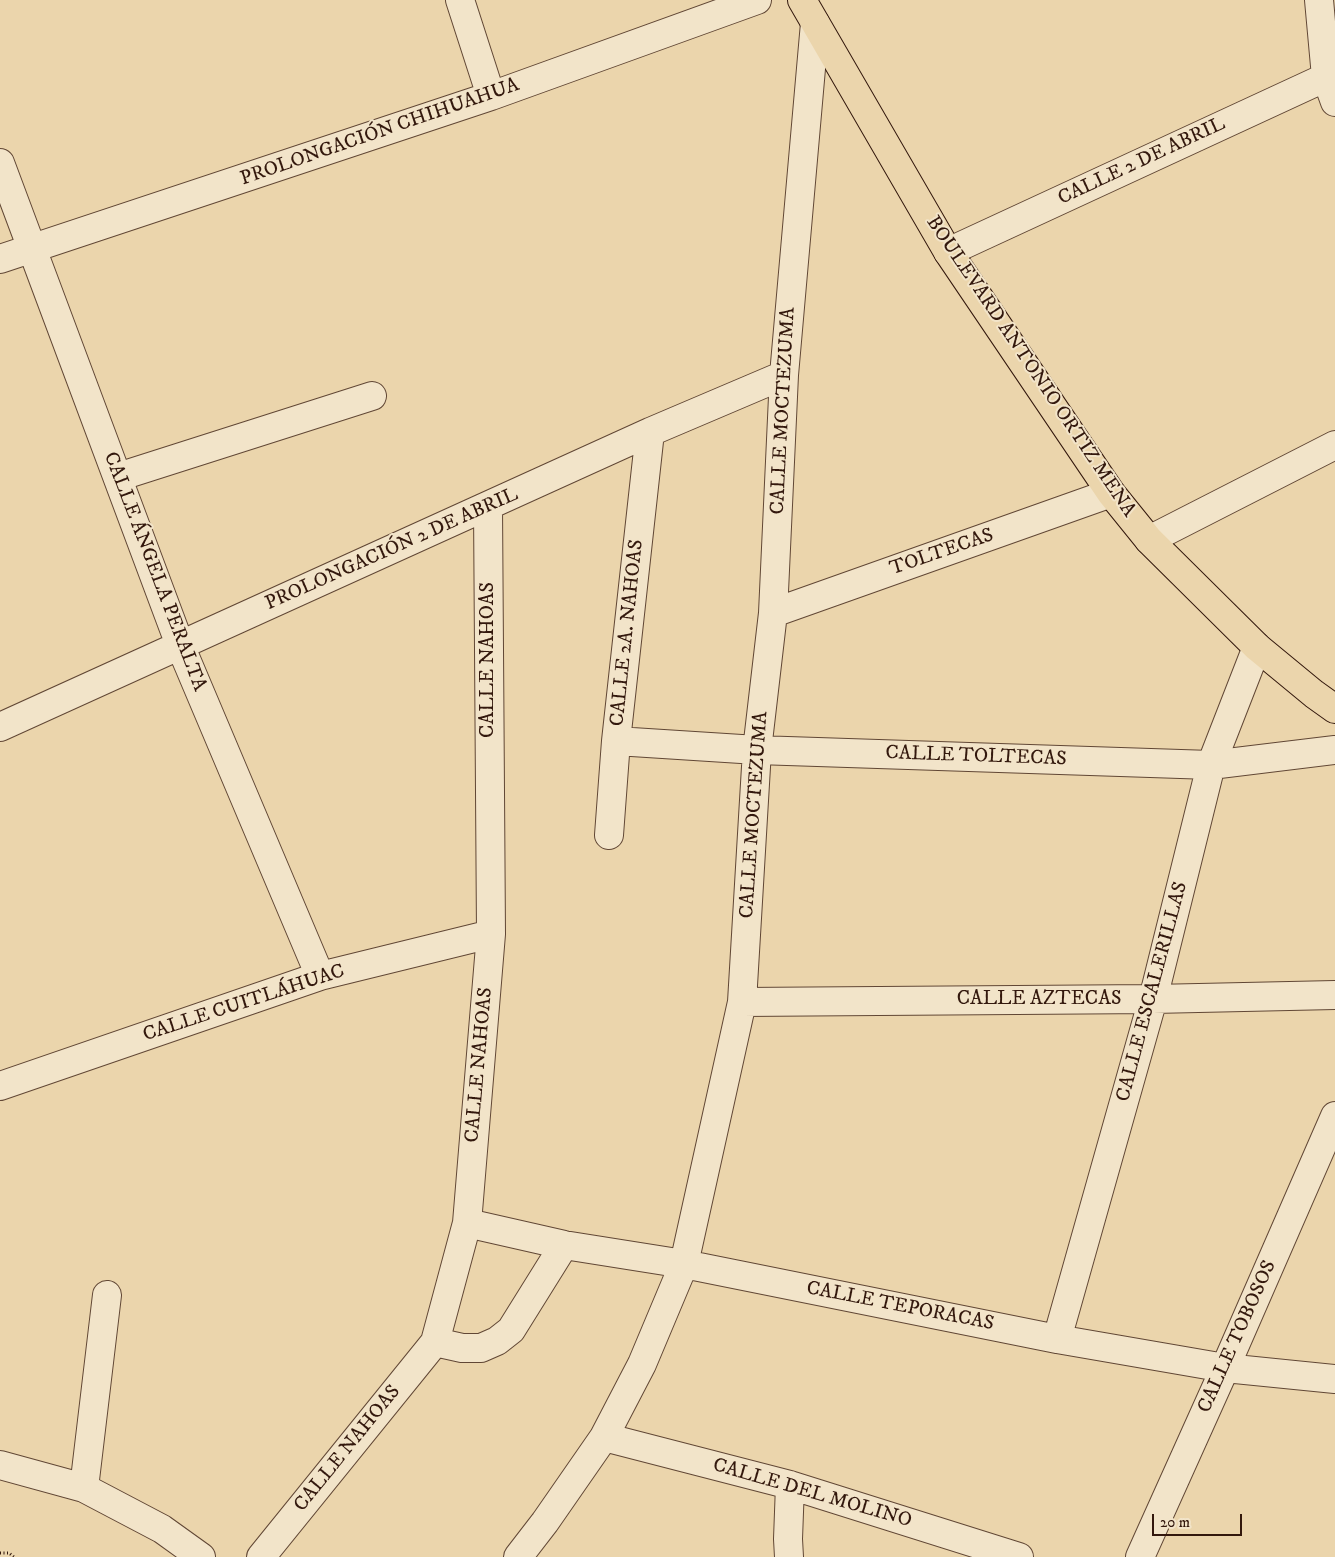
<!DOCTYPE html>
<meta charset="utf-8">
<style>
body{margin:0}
#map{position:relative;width:1335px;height:1557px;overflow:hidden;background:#ebd5ac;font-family:"IM FELL DW Pica",serif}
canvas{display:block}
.scale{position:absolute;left:1152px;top:1514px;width:90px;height:22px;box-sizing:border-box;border:2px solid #33180d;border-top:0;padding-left:6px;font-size:15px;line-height:18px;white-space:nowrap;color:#33180d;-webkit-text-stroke:4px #f2e4c9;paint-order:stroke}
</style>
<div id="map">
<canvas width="1335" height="1557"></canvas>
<div class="scale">20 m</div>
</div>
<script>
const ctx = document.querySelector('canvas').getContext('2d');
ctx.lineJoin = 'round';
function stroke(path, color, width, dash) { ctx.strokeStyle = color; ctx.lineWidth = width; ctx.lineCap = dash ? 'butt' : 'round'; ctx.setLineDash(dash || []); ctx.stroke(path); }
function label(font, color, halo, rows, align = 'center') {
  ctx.font = font + ' "IM FELL DW Pica",serif'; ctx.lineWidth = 4; ctx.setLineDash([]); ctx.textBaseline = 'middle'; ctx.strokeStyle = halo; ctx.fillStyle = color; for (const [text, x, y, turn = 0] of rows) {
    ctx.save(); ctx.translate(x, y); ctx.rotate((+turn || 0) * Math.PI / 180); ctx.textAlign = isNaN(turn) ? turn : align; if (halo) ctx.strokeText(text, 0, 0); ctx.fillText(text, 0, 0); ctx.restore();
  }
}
const minor = new Path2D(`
 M460 0 491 96
 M1319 0 1326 77 1335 102
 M0 163 180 645 320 976
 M948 252 1335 73
 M0 259 491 96 757 0
 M118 477 372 396
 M1149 540 1335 445
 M773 613 1111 493
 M0 727 650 432 784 375
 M616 741 757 750 1211 765 1335 750
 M609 835 616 741 650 432
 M742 1002 1153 999 1335 995
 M0 1086 320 976 491 934
 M467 1223 564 1245 684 1264 1057 1339 1225 1368 1335 1379
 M1057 1339 1153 999 1211 765 1257 647
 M435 1342 462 1348H481L497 1341 511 1330 564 1245
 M604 1437 790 1485 1019 1557
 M0 1465 84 1488 162 1529 201 1557
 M84 1488 107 1295
 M261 1557 435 1342 467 1223 491 934 488 507
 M518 1557 545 1522 604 1437 642 1364 684 1264 742 1002 757 750 773 613 784 375 815 23
 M789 1557 788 1539 790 1485
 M1140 1557 1225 1368 1335 1116`);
const major = new Path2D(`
 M802 0 948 252 1111 493 1149 540 1257 647 1314 694 1335 709`);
stroke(minor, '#614735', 30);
stroke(major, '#33180d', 30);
stroke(new Path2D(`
 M0 1553H9L14 1557`), '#33180d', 3, [1, 2.5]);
stroke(minor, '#f2e4c9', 28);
stroke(major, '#ebd5ac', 28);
label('20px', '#33180d', '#f2e4c9', [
 ["PROLONGACIÓN CHIHUAHUA",380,133,-19],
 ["CALLE 2 DE ABRIL",1142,162,-25],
 ["BOULEVARD ANTONIO ORTIZ MENA",1030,367,56],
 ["CALLE MOCTEZUMA",784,411,-87],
 ["PROLONGACIÓN 2 DE ABRIL",392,550,-24],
 ["TOLTECAS",942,553,-19],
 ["CALLE ÁNGELA PERALTA",154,572,69],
 ["CALLE 2A. NAHOAS",628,633,-84],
 ["CALLE NAHOAS",489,660,-90],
 ["CALLE TOLTECAS",976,757,2],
 ["CALLE MOCTEZUMA",755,815,-86],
 ["CALLE ESCALERILLAS",1153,992,-75],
 ["CALLE AZTECAS",1039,1000],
 ["CALLE CUITLÁHUAC",244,1004,-18],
 ["CALLE NAHOAS",480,1065,-85],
 ["CALLE TEPORACAS",900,1307,11],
 ["CALLE TOBOSOS",1238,1337,-66],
 ["CALLE NAHOAS",348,1449,-51],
 ["CALLE DEL MOLINO",812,1494,16]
]);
</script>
